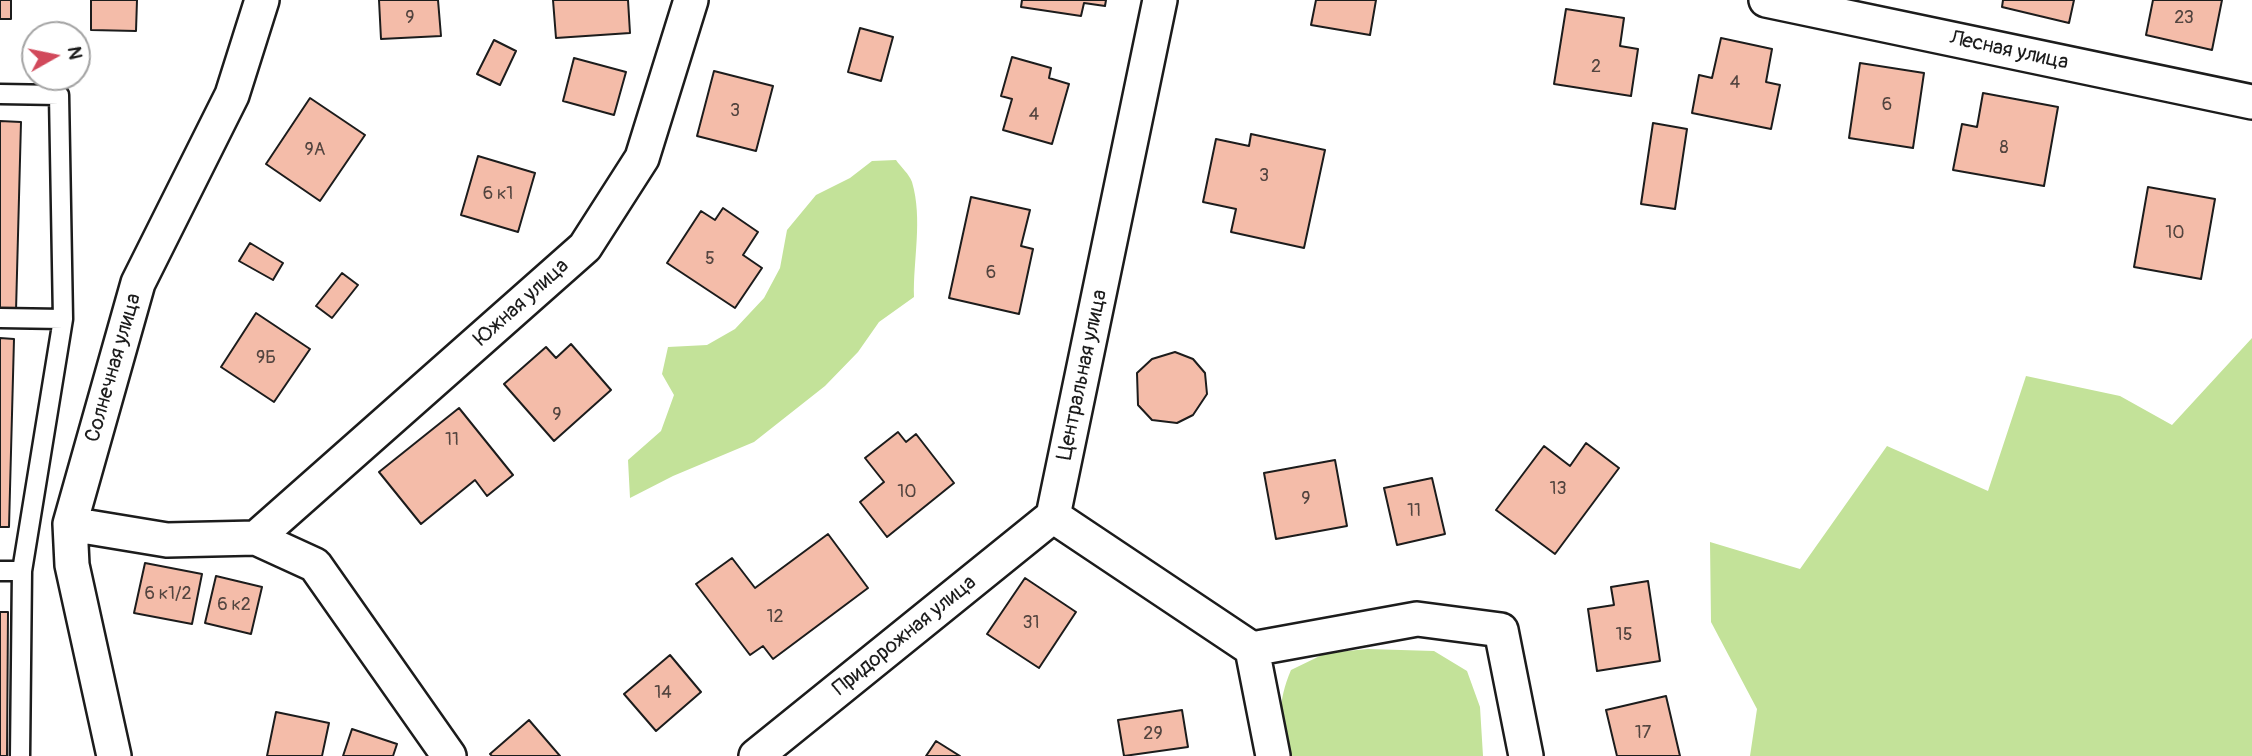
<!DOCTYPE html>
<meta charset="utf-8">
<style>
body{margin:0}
#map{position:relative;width:2252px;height:756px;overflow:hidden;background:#fff;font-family:Pangolin,sans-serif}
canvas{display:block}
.north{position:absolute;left:21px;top:21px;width:70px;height:70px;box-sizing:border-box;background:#fff;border:2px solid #a4a4a4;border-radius:50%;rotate:81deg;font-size:19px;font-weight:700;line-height:28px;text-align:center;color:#1c1c1c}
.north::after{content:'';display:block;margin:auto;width:24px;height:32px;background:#d1495b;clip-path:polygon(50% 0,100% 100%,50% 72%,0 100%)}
</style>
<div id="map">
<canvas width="2252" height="756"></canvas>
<div class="north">N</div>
</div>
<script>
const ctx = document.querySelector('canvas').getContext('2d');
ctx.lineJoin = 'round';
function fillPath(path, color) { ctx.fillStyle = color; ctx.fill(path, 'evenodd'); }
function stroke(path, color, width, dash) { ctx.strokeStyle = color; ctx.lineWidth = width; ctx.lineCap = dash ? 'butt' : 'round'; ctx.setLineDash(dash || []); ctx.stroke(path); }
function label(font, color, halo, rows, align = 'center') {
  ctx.font = font + ' Pangolin,sans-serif'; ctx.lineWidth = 6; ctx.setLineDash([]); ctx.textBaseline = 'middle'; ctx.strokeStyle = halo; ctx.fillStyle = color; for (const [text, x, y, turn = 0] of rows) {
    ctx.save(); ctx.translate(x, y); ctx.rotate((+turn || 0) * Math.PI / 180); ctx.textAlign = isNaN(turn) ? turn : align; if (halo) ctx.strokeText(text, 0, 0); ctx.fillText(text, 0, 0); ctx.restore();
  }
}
fillPath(new Path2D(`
 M896 160C901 167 909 174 912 182 923 219 913 260 914 297L879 322 858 352 825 386 754 442 673 476 630 498 628 460 661 431 674 395 662 374 668 347 707 345 735 329 764 298 780 268 787 230 816 195 850 178 872 161Z
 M2252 338V756H1750L1757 709 1711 622 1710 542 1800 569 1887 446 1988 491 2026 376 2120 396 2172 425Z
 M1368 649 1434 651 1467 671 1480 707 1483 756H1285C1280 721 1277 703 1291 670L1326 653Z`), '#c3e299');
const building = new Path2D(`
 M0 0H11V19H0Z
 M91 0H137L136 31 91 30Z
 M379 0H438L441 36 381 39Z
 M553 0H628L630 33 556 38Z
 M1022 0H1106L1105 6 1084 3 1081 16 1021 7Z
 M1316 0H1376L1370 35 1311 25Z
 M2003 0H2074L2069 23 2002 7Z
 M2153 0H2222L2212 50 2146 35Z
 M1566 9 1624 18 1620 46 1638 49 1631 96 1554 84Z
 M860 28 893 37 881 81 848 72Z
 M1721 38 1772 49 1766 82 1780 85 1771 129 1692 113 1699 75 1712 78Z
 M494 40 516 51 500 85 477 74Z
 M1012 57 1051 68 1049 78 1069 84 1052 144 1003 130 1012 99 1001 96Z
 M574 58 626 72 614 115 563 101Z
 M1860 63 1924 73 1913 148 1849 138Z
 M714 71 773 86 756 151 697 136Z
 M1983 93 2058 107 2044 186 1953 170 1962 124 1977 127Z
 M310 98 365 135 320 201 266 164Z
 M0 121 21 122 16 311H0Z
 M1653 123 1687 129 1675 209 1641 204Z
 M1251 134 1325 150 1304 248 1231 232 1236 209 1203 202 1216 139 1249 146Z
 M478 156 535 173 518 232 461 215Z
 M2148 187 2215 199 2201 279 2134 267Z
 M971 197 1030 210 1021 246 1033 249 1019 314 949 298Z
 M723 208 758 232 743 255 762 268 735 308 667 263 701 211 715 220Z
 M250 243 283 263 273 280 239 261Z
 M342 273 358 285 332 318 316 306Z
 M256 313 310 349 274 402 221 367Z
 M0 338 14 339 9 527H0Z
 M571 344 611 390 554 441 504 384 546 347 556 358Z
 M1175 352 1193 359 1205 373 1207 394 1193 415 1177 423 1152 420 1138 405 1137 373 1152 359Z
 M459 408 513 475 487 496 475 480 421 524 379 472Z
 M898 432 906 442 916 434 954 483 887 537 860 502 884 482 865 458Z
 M1586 443 1619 468 1555 554 1496 510 1544 446 1570 466Z
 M1335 460 1347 526 1276 539 1264 473Z
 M1432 478 1445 534 1397 545 1384 488Z
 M828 534 868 588 773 659 763 646 750 655 696 584 732 558 755 588Z
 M145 563 202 574 192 624 134 613Z
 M216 576 262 587 251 634 205 623Z
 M1025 578 1076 612 1039 668 987 634Z
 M1648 581 1660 661 1597 671 1588 609 1614 605 1611 587Z
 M0 612H8L7 756H0Z
 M670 655 701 692 656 731 624 694Z
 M1666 696 1680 756H1617L1606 710Z
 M1182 710 1188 747 1124 756 1118 720Z
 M276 712 329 723 322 756H267Z
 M529 720 560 756H492L490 754Z
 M352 729 397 744 393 756H343Z
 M936 741 960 756H926Z`);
fillPath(building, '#f4bca9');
stroke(building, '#1c1c1c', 2);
const lane = new Path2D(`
 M0 94 59 95 63 319 22 571 20 756
 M0 318 63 319
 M0 571H22`);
const street = new Path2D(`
 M1160 0 1053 516 1252 649 1417 619 1501 630 1526 756
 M1766 0 2252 102
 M70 524 167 540 256 538 315 565 449 756
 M256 538 585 247 642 158 691 0
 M1252 649 1273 756
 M114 756 72 565 70 524 138 283 232 95 262 0
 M756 756 1053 516`);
stroke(lane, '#1c1c1c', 23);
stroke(street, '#1c1c1c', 38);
stroke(lane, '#fff', 18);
stroke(street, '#fff', 33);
label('18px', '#52443f', null, [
 ["9",410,18],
 ["23",2184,18],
 ["2",1596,67],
 ["4",1735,83],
 ["6",1887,105],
 ["3",735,111],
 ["4",1034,115],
 ["8",2004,148],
 ["9А",315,150],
 ["3",1264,176],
 ["6 к1",498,194],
 ["10",2175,233],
 ["5",710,259],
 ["6",991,273],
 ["9Б",266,358],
 ["9",557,415],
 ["11",452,440],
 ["13",1558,489],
 ["10",907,492],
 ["9",1306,499],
 ["11",1414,511],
 ["6 к1/2",168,594],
 ["6 к2",234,605],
 ["12",775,617],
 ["31",1031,623],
 ["15",1624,635],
 ["14",663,693],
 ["17",1643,733],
 ["29",1153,734]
]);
label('21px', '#1c1c1c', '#fff', [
 ["Лесная улица",2009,51,12],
 ["Южная улица",522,303,-42],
 ["Солнечная улица",114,368,-74],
 ["Центральная улица",1083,375,-78],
 ["Придорожная улица",905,636,-39]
]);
</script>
